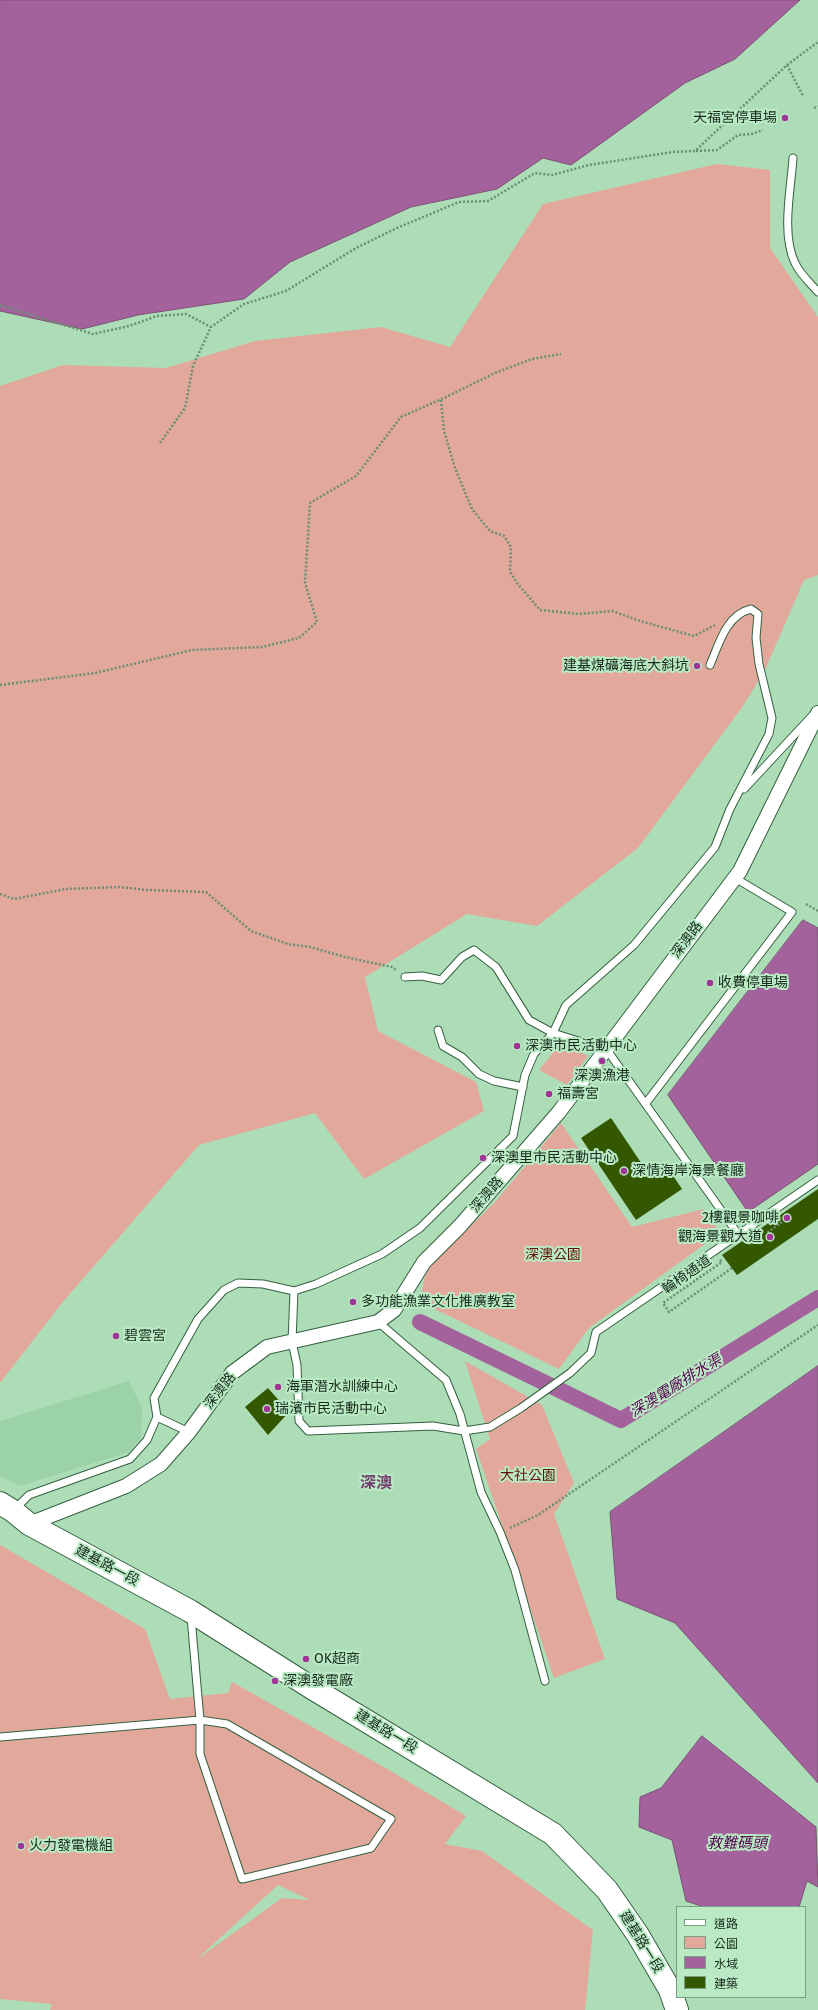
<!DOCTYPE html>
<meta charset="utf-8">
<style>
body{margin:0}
#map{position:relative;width:818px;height:2010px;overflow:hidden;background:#acddb7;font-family:"Fira Sans","Noto Sans TC",sans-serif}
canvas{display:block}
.legend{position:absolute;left:676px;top:1906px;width:130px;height:92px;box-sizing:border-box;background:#b9eac4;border:1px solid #799e81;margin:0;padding:5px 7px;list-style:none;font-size:12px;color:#182b1d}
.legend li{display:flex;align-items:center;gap:8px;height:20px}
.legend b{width:20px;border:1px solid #799e81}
</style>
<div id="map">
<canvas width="818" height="2010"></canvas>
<ul class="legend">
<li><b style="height:5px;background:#fff"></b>道路</li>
<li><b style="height:11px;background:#e3a89c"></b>公園</li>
<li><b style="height:11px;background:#a4629c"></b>水域</li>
<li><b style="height:11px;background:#345800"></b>建築</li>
</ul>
</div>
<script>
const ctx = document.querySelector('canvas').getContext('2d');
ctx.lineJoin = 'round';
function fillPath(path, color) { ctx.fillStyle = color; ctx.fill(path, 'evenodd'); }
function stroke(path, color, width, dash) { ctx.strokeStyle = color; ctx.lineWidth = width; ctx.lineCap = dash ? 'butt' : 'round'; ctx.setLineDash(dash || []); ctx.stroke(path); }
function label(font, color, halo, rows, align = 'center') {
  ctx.font = font + ' "Fira Sans","Noto Sans TC",sans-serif'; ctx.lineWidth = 4; ctx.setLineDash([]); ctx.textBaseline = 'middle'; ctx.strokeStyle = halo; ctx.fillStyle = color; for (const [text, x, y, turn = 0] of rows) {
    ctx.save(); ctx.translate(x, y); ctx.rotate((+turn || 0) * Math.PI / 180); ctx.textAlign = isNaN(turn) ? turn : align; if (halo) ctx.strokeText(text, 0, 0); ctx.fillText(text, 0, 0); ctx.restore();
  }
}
fillPath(new Path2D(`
 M129 1381 142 1408 141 1438 129 1452 20 1486 0 1476V1421Z`), '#9bd2a7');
fillPath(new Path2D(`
 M717 164 770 170V248L818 317V575L804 580 765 670 743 706 638 848 537 926 467 914 365 977 378 1031 476 1082 484 1111 364 1179 315 1113 199 1145 62 1303 0 1383V386L63 365 166 368 255 341 381 327 450 347 543 204Z
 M561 1043 588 1056 567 1085 539 1070Z
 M561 1123 632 1227 704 1209 720 1233 589 1328 559 1369 420 1302 426 1270 496 1201Z
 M465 1361 542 1405 574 1483 554 1514 605 1659 554 1678 476 1449 490 1439Z
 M0 1545 145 1629 170 1699 228 1693 232 1682 389 1770 466 1816 445 1844 482 1851 593 1930 585 2010H50L52 2004 0 1999ZM278 1885 310 1900 282 1898 196 1960Z`), '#e3a89c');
const water = new Path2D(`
 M0 0H800L735 59 685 83 571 165 543 158 497 189 411 207 290 262 244 299 138 315 82 329 0 311Z
 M803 920 818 928V1164L748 1212 668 1095Z
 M818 1366V1783L675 1623 617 1599 610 1512Z
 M702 1736 816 1827 818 1887 807 1881 799 1907H704L686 1901 672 1840 639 1827 640 1797 661 1788Z`);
fillPath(water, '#a4629c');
stroke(water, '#7a5276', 1);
stroke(new Path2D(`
 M420 1322 621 1420 818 1298`), '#a4629c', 16);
fillPath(new Path2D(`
 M611 1118 650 1176 666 1165 682 1189 636 1220 581 1138Z
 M818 1189V1219L737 1275 722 1255Z
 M268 1388 289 1412 268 1435 245 1407Z`), '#345800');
const service = new Path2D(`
 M793 158C791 189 781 234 795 263 800 274 810 283 818 292
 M744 789 812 716
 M405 977 422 976 441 980 462 957 474 950 496 967 529 1020 553 1033 607 1050 738 1234
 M438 1030 443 1046 462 1057 479 1074 494 1081 523 1087
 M646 1103 792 912 735 878
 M294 1291 292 1342 297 1365 299 1421 308 1431 433 1426 464 1431 490 1427 521 1408 570 1373 591 1353 596 1332 818 1180
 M378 1322 446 1380 460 1414 481 1492 500 1532 515 1570 545 1681
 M157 1417 189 1432
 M15 1509 29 1495 130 1459 147 1440 157 1417 154 1398 198 1319 224 1290 238 1283 263 1284 294 1291 316 1284 382 1254 420 1228 513 1136 525 1075 534 1054 553 1033 566 1005 634 945 715 847 730 809 769 734 772 718 759 664 756 638 758 614 751 609C726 615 719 644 710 665
 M200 1720 227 1724 391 1819 371 1848 242 1879 200 1754Z
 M0 1737 200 1720 191 1617`);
const minor = new Path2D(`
 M29 1524 126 1486 161 1464 189 1432 232 1373 267 1347 378 1322 394 1310 424 1262 460 1226 559 1112 740 871 818 713`);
const primary = new Path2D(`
 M0 1503 13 1511 29 1524 190 1611 312 1688 553 1834 607 1890 638 1935 670 1990 677 2010`);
stroke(service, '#346040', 9);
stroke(minor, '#346040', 16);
stroke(primary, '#346040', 24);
stroke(new Path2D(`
 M787 65 803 96
 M814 108 818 106
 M696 151 717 150 738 135 752 134 763 130
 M0 305 93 334 129 326 157 316 186 314 211 327
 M441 400 444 431 455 468 472 509 490 531 504 536 511 547 510 572 517 583 540 610 579 614 612 611 640 621 694 636 715 625
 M160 443 185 408 193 366 211 327 244 304 286 291 356 248 397 228 459 202 488 201 535 173 552 175 589 165 673 152 695 151 787 65 818 42
 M0 685 95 673 192 650 262 647 299 638 317 622 305 583 310 503 356 476 401 417 446 397 495 373 532 359 561 354
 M0 894 14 899 66 889 120 887 147 890 206 892 251 931 288 944 310 947 345 957 392 967 397 971
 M806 904 818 911
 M773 1239 768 1232 781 1223 779 1220
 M720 1260 722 1262 663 1303 669 1312 732 1268
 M510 1528 538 1515 818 1325`), '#6a8e73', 2.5, [2, 2]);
stroke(service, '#fff', 7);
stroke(minor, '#fff', 14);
stroke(primary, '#fff', 22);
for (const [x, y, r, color] of [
 [785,118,4,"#9f3596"],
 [697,666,4,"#9f3596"],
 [710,983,4,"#9f3596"],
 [517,1046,4,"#9f3596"],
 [602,1061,4,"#9f3596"],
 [549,1094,4,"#9f3596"],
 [483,1158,4,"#9f3596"],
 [624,1171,4,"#9f3596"],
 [787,1218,4,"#9f3596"],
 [770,1237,4,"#9f3596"],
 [353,1302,4,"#9f3596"],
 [116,1336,4,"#9f3596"],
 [278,1387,4,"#9f3596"],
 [267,1409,4,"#9f3596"],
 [306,1659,4,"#9f3596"],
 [275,1681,4,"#9f3596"],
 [21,1846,4,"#9f3596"]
]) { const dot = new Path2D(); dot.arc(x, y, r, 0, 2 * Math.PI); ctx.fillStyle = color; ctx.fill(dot); stroke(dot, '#b9eac4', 1.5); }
label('14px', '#182b1d', '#b9eac4', [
 ["天福宮停車場",777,118,"right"],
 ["建基煤礦海底大斜坑",689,666,"right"],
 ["收費停車場",718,983],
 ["深澳市民活動中心",525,1046],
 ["深澳漁港",602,1076,"center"],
 ["福壽宮",557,1094],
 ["深澳里市民活動中心",491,1158],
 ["深情海岸海景餐廳",632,1171],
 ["2樓觀景咖啡",779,1218,"right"],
 ["觀海景觀大道",762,1237,"right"],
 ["多功能漁業文化推廣教室",361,1302],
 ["碧雲宮",124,1336],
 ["海軍潛水訓練中心",286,1387],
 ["瑞濱市民活動中心",275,1409],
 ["OK超商",314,1659],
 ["深澳發電廠",283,1681],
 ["火力發電機組",29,1846]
], 'left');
label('14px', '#182b1d', '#b9eac4', [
 ["深澳路",687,940,-53],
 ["深澳路",487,1195,-49],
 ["輪椅通道",687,1275,-35],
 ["深澳路",220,1391,-52],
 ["建基路一段",107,1566,28],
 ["建基路一段",386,1732,31],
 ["建基路一段",641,1942,58]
]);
label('14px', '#631308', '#b9eac4', [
 ["深澳公園",553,1255],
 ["大社公園",528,1476]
]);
label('italic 15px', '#570052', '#b9eac4', [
 ["深澳電廠排水渠",676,1386,-32],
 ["救難碼頭",737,1844]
]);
label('bold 16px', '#753f6f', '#b9eac4', [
 ["深澳",376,1484]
]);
</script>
